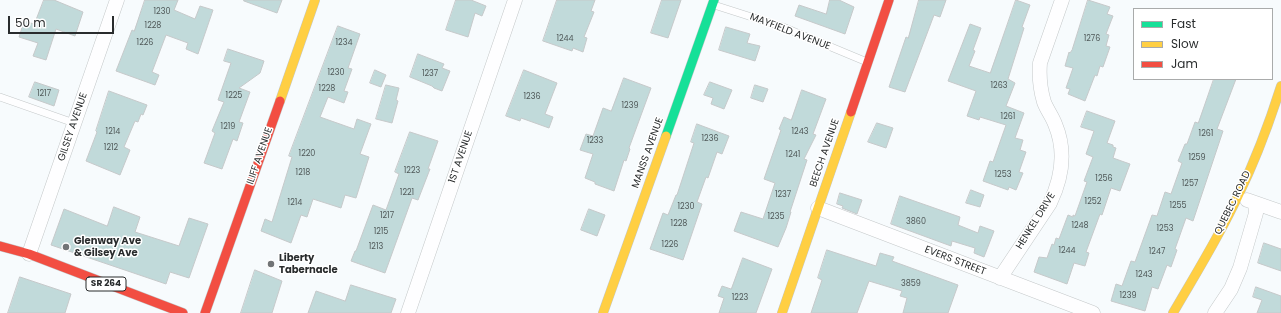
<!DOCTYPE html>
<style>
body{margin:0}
#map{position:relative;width:1281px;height:313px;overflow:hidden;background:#f7fbfd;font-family:Poppins,sans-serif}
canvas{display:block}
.legend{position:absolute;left:1133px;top:8px;width:140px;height:72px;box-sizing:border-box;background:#fff;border:1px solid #a9abab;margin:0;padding:5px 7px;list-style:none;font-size:12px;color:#292c2d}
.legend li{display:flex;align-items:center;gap:8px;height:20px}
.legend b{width:20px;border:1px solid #a9abab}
.scale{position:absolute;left:8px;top:16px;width:106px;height:18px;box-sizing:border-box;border:2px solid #292c2d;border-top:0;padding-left:5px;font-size:12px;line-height:14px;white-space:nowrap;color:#292c2d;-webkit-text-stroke:3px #fff;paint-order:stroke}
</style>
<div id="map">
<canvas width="1281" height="313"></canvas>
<ul class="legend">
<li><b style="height:5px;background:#16e098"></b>Fast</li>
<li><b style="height:5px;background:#ffcf43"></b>Slow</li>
<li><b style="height:5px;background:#f24e42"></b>Jam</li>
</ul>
<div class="scale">50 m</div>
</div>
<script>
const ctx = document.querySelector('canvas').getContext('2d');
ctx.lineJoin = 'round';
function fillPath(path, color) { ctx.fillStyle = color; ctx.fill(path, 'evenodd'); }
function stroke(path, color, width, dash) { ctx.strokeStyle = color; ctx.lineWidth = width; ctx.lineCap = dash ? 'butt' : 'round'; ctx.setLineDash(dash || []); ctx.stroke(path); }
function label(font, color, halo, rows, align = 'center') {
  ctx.font = font + ' Poppins,sans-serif'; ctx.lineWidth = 3; ctx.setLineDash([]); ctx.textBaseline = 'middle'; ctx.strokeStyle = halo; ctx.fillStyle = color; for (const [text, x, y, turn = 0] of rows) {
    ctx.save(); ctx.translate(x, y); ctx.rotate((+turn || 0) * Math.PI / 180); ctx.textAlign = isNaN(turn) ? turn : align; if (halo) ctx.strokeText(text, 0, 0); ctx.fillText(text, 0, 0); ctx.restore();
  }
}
const building = new Path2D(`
 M44 0H54L83 12 75 36 56 29 46 60 33 56 38 43 19 37 24 21 34 24Z
 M145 0H178L174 10 195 19 200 6 213 10 198 54 186 49 188 43 166 35 152 72 159 75 155 85 116 71 132 30 134 31Z
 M244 0H282L277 13 244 1Z
 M456 0H471L486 6 482 16 475 13 468 37 446 30Z
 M557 0H595L591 11 594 12 584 37 587 38 583 52 573 48 572 51 543 41Z
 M662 0H681L668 38 651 33Z
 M830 0H839L854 7 845 34 795 16 799 5 826 14Z
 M919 0H946L940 17 934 15 905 92 889 87 906 37 908 38Z
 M1016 0 1030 5 1022 27 1024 28 1008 79 1015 83 1006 106 1024 113 1015 138 1023 140 1020 150 1026 152 1019 172 1023 173 1016 190 1009 187 1008 190 983 181 990 161 993 162 1006 125 980 117 979 120 967 116 976 91 948 81 970 24 981 28 973 50 975 51 969 66 990 73Z
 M1088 0 1110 7 1107 14 1113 16 1106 34 1109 35 1106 46 1110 47 1103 67 1100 66 1097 76 1095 75 1085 101 1068 94 1070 89 1066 88 1073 68 1065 66 1069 52 1070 53 1072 50Z
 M338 26 360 34 348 68 352 69 344 91 348 92 344 103 328 97 320 117 354 129 357 119 371 124 360 154 369 157 356 198 345 195 341 208 313 199 307 217 301 215 291 243 261 231 265 219 272 222 292 157 289 156Z
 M726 27 750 34 747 43 760 46 755 61 719 50Z
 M228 49 264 61 260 73 239 88 250 92 239 122 243 123 237 141 233 139 222 169 204 163 215 133 212 131 224 102 218 100 231 63 224 61Z
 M418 54 444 64 442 68 450 71 442 91 434 88 432 86 410 77Z
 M375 70 386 75 381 87 370 83Z
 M524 70 557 83 545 114 553 117 549 128 521 118 520 121 506 116Z
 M624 78 651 88 629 148 630 149 626 161 624 160 614 191 595 184V182L585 178 593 154 580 150 586 134 593 136 603 108 611 111Z
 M1214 79H1236L1217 129 1223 131 1193 221 1186 218 1175 249 1177 250 1171 267 1167 265 1158 289 1152 287 1145 311 1111 301 1116 284 1122 286 1131 261 1135 262 1152 215 1157 216 1165 192 1171 194 1182 163 1178 161 1185 144H1187L1195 122 1198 123Z
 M35 82 59 90 54 106 29 97Z
 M710 82 732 90 724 109 711 104 713 98 704 95Z
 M386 85 399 88 396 100 398 101 392 123 376 119Z
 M755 85 768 89 763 102 751 98Z
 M802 90 826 99 813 134 816 135 804 159 807 160 790 212H791L786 228 778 247 734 231 741 212 763 219 775 183 764 179 781 130 779 129 784 117 791 120Z
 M109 91 147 105 143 115 141 114 138 122 135 121 124 147 130 150 120 175 86 161 97 132 96 131Z
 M1087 111 1115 121 1107 143 1113 145V147L1116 148 1113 158 1130 164 1120 191 1111 188 1102 215 1100 214 1086 252 1089 253 1085 266 1074 263 1067 284 1034 272 1039 257 1047 258 1052 244 1054 245 1056 238 1059 239 1068 215 1073 217V215L1075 216 1087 182 1084 181 1093 157 1086 154 1094 131 1081 127Z
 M877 123 893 128 886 148 868 142Z
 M697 124 729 136 722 154 717 152 708 178 706 177 697 202 702 204 683 260 650 249 663 213 668 215 676 195H677L694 143 691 142Z
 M410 132 438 141 428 169H430L418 200 412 198 385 273 351 261 355 251H356L373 205 386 210 399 174 395 172Z
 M971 190 984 195 980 207 966 203Z
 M840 193 862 200 857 214 842 208 843 206 837 204Z
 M900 196 960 217 958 225 978 233 980 226 994 231 984 257 974 253 975 248 952 241 951 246 891 224Z
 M114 207 140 217 135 232 179 246 189 218 208 224 189 278 170 272 166 284 51 245 64 209 107 226Z
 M589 209 605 215 597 236 581 230Z
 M1264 243 1281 249V271L1258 263Z
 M827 250 876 266 880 253 894 257 892 261 958 285 948 313H903L907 298 900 296 902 291 869 281 857 313H811L822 280 818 278Z
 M743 258 772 269 756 313H719L724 298 718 296 722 286 731 289Z
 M255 270 282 281 272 313H241Z
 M20 277 71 294 65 313H8Z
 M351 285 396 299 391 313H308L316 291 345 301Z
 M1256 287 1281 296V313H1257L1262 300 1253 297Z`);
fillPath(building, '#c1dada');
stroke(building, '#c6c9ca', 1);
const lane = new Path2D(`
 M714 5 783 27 867 62
 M0 97 74 123`);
const street = new Path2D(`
 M1247 200 1281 212
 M818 208 1093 313
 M29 254 117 0
 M1000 278 1050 203C1062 178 1066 150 1055 124 1052 116 1047 110 1044 102 1040 89 1039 76 1040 63L1062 0
 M408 313 515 0
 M1215 313 1231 289 1240 268 1256 213 1255 203`);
const fast = new Path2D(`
 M666 136 714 0`);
const slow = new Path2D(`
 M280 101 315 0
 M603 313 666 136
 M782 313 851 112
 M1173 313C1195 275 1219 237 1238 196 1255 161 1269 124 1281 86`);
const jam = new Path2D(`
 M851 112 889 0
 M0 246 29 254 183 313
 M205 313 280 101`);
stroke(lane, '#c4c8c9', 8);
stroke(street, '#c4c8c9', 15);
stroke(fast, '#c4c8c9', 10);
stroke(slow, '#c4c8c9', 10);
stroke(jam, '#c4c8c9', 10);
stroke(lane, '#fefeff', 7);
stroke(street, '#fefeff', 14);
stroke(fast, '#16e098', 9);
stroke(slow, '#ffcf43', 9);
stroke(jam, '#f24e42', 9);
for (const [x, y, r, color] of [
 [66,247,4,"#717476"],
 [271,264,4,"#717476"]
]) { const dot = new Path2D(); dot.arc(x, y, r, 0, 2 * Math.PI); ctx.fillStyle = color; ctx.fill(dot); stroke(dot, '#fff', 1.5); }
label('8px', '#4f5858', null, [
 ["1230",162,12],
 ["1228",153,26],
 ["1244",565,39],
 ["1276",1092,39],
 ["1226",145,43],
 ["1234",344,43],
 ["1230",336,73],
 ["1237",430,74],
 ["1263",999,86],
 ["1228",327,89],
 ["1217",44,94],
 ["1225",234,96],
 ["1236",532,97],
 ["1239",630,106],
 ["1261",1008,117],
 ["1219",228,127],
 ["1214",113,132],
 ["1243",800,132],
 ["1261",1206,134],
 ["1236",710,139],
 ["1233",595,141],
 ["1212",111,148],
 ["1220",307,154],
 ["1241",793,155],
 ["1259",1197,158],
 ["1223",412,171],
 ["1218",303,173],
 ["1253",1003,175],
 ["1256",1104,179],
 ["1257",1190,184],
 ["1221",407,193],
 ["1237",783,195],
 ["1252",1093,202],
 ["1214",295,203],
 ["1255",1178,206],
 ["1230",686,207],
 ["1217",387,216],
 ["1235",776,217],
 ["3860",916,222],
 ["1228",679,224],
 ["1248",1080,226],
 ["1253",1165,229],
 ["1215",381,232],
 ["1226",670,245],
 ["1213",376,247],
 ["1244",1067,251],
 ["1247",1157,252],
 ["1243",1144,275],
 ["3859",911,284],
 ["1239",1128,296],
 ["1223",740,298]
]);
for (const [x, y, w] of [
 [106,284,40]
]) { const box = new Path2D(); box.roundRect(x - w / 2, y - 7, w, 14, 3); ctx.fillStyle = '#fff'; ctx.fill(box); stroke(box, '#292c2d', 1); }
label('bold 9px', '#292c2d', null, [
 ["SR 264",106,284]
]);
label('10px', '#292c2d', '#fff', [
 ["MAYFIELD AVENUE",790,32,21],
 ["GILSEY AVENUE",73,127,-71],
 ["MANSS AVENUE",648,153,-70],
 ["BEECH AVENUE",825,153,-71],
 ["ILIFF AVENUE",260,156,-71],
 ["1ST AVENUE",461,157,-71],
 ["QUEBEC ROAD",1233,203,-64],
 ["HENKEL DRIVE",1036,221,-58],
 ["EVERS STREET",955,261,21]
]);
label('bold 10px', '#292c2d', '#fff', [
 ["Glenway Ave",74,241],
 ["& Gilsey Ave",74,253],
 ["Liberty",279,258],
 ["Tabernacle",279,270]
], 'left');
</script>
